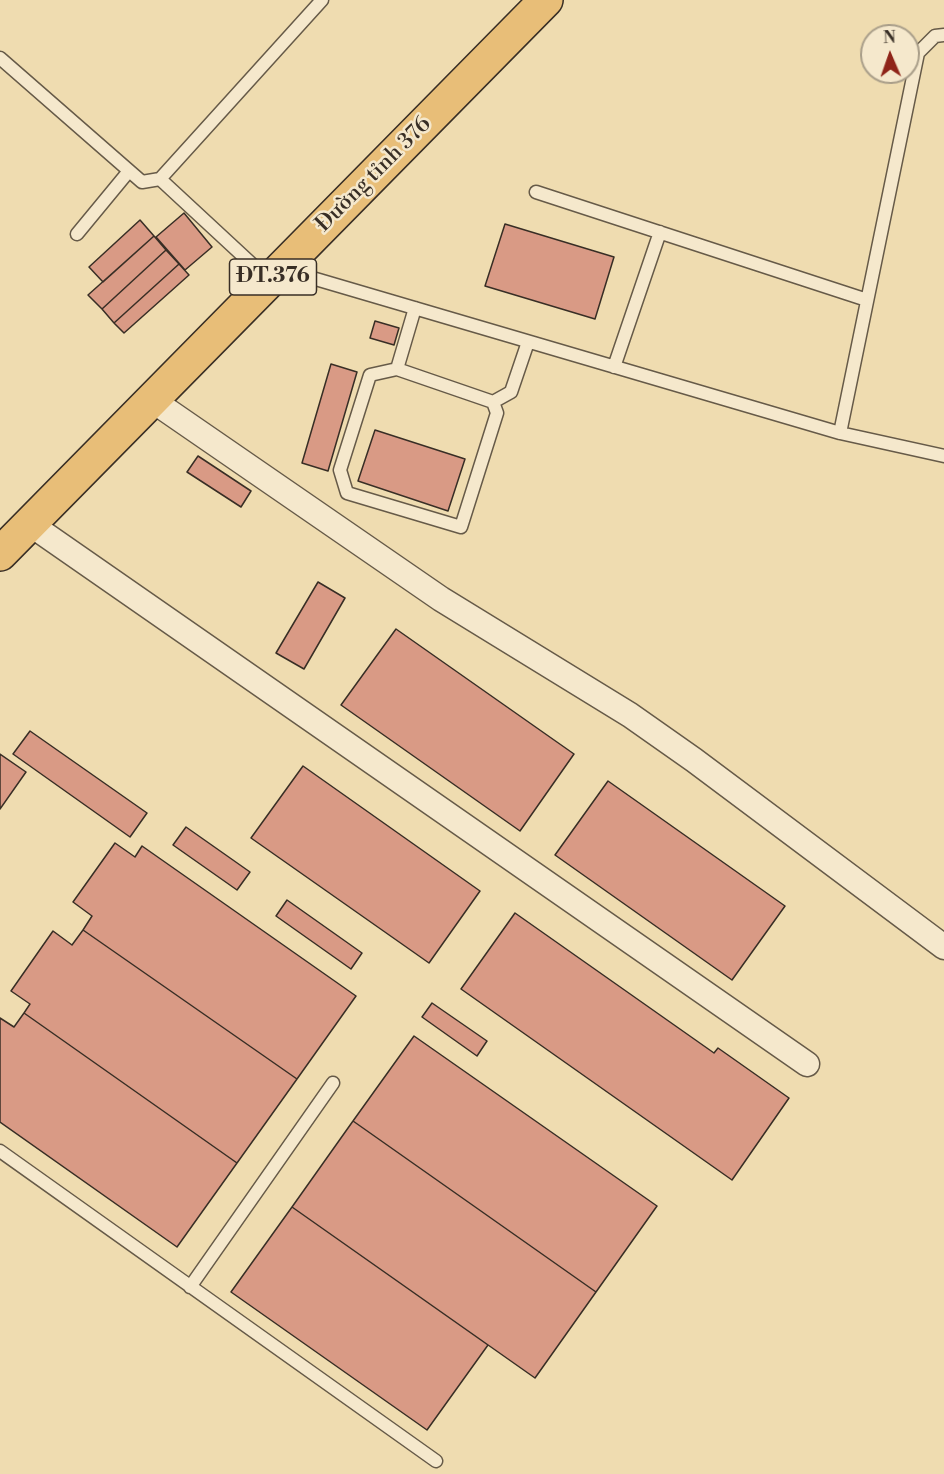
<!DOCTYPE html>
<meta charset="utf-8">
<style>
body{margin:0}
#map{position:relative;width:944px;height:1474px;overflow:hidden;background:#efdcb0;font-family:"Libre Bodoni",serif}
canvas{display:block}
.north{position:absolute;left:860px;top:24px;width:60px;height:60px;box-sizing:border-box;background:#f5e8cc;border:2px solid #a99e89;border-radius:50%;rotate:358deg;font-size:16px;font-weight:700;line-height:24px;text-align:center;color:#382e25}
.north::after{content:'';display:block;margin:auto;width:21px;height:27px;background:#8f2418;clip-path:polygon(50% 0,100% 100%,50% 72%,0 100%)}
</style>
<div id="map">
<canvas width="944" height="1474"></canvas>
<div class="north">N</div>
</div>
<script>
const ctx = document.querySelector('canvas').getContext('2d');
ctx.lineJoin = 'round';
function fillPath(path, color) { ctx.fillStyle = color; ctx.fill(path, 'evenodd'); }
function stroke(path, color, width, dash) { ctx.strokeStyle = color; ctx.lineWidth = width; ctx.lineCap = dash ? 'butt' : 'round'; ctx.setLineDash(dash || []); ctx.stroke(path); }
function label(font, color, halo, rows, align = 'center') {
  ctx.font = font + ' "Libre Bodoni",serif'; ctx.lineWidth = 5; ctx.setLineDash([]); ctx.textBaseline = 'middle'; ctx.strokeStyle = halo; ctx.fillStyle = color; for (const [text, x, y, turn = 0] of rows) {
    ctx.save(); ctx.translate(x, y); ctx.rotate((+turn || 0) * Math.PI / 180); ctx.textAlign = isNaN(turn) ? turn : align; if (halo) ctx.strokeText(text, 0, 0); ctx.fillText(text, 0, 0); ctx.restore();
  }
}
const building = new Path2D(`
 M184 213 212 247 185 270 156 237Z
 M140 220 154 236 103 282 89 267Z
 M505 224 614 257 595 319 485 286Z
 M154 236 166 250 102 309 88 295Z
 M166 250 179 264 114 323 102 309Z
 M179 264 189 275 124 333 114 323Z
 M375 321 399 328 394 345 370 338Z
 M331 364 357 372 328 471 302 463Z
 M375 430 465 459 448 511 358 481Z
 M198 456 251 491 241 507 187 472Z
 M318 582 345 598 304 669 276 653Z
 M396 629 574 754 520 831 341 705Z
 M30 731 147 813 130 837 13 754Z
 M0 754 26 772 0 809Z
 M303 766 480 891 429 963 251 838Z
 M608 781 785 906 732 980 555 855Z
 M186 827 250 872 237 890 173 845Z
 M115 843 135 857 142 846 356 996 297 1079 83 930 92 916 73 902Z
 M287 900 362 953 351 969 276 916Z
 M515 913 714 1053 718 1048 789 1098 732 1180 461 989Z
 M83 930 297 1079 237 1163 24 1013 30 1004 11 991 53 931 72 945Z
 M432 1003 487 1041 477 1056 422 1017Z
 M24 1013 237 1163 177 1247 0 1122V1018L14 1027Z
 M414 1036 657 1206 596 1292 353 1121Z
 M353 1121 596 1292 535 1378 292 1207Z
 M292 1207 488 1345 427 1430 231 1292Z`);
fillPath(building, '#d99a85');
stroke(building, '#382e25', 1.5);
const service = new Path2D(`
 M0 58 142 182 160 179 322 0
 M160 179 269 280
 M536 192 867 300
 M77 234 129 171
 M285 270 840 433 944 456
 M614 367 660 232
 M397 369 415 308
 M493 402 497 413 461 527 347 493 340 470 370 375 397 369 493 402 511 392 528 342
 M840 433 918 53 935 36 944 35
 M0 1151 436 1461
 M190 1287 333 1083`);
const minor = new Path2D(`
 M152 400 441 599 630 715 694 760 944 947
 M30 524 807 1064`);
const primary = new Path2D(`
 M0 554 546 0`);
stroke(service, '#665a48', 15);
stroke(minor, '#665a48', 27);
stroke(primary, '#382e25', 36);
stroke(service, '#f5e8cc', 12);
stroke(minor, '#f5e8cc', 24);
stroke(primary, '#e8be78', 33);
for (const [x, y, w] of [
 [273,277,87]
]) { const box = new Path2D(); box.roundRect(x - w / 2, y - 18, w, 36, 4.5); ctx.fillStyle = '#f5e8cc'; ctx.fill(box); stroke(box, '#382e25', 1.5); }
label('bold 21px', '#382e25', null, [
 ["ĐT.376",273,277]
]);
label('22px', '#382e25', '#f5e8cc', [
 ["Đường tỉnh 376",374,175,-45]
]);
</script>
